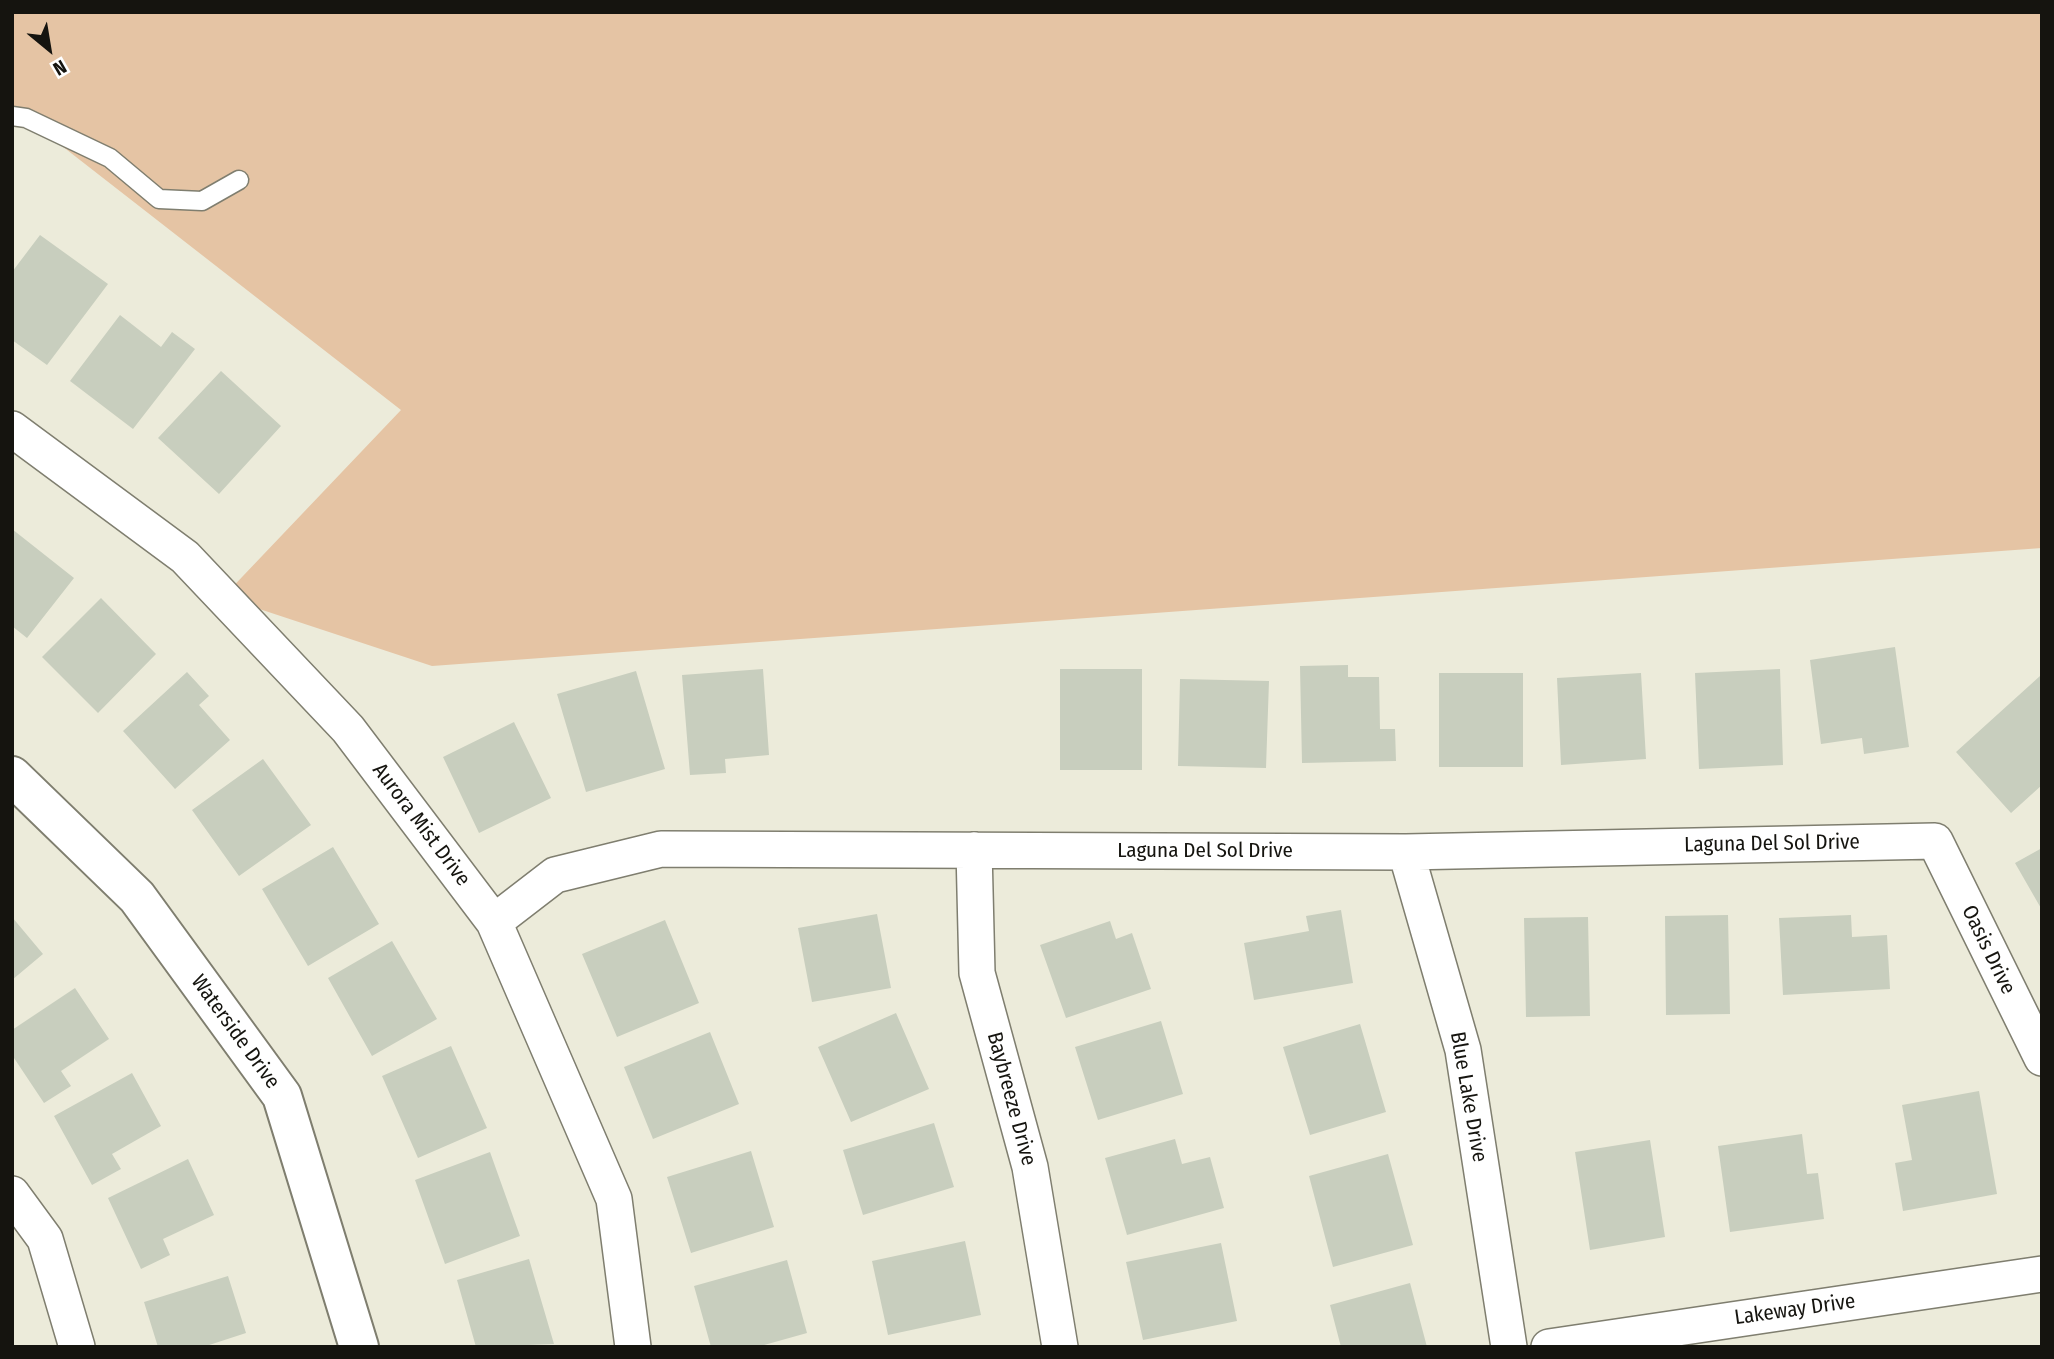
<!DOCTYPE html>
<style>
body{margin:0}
#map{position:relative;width:2054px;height:1359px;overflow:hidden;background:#ecebda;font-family:"Fira Sans Condensed",sans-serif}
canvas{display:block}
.frame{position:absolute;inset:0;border:14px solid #15140f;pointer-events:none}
.north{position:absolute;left:14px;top:14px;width:70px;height:70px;-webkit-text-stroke:5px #fff;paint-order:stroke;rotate:150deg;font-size:19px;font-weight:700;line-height:28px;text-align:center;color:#15140f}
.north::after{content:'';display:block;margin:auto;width:24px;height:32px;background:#15140f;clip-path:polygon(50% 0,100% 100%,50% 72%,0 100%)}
</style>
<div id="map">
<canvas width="2054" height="1359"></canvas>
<div class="frame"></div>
<div class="north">N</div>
</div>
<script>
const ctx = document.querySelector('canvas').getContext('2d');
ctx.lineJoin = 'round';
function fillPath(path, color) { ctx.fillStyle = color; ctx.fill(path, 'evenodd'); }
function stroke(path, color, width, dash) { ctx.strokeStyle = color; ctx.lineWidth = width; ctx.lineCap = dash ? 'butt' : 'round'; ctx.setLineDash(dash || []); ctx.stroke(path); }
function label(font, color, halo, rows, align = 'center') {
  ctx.font = font + ' "Fira Sans Condensed",sans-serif'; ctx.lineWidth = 6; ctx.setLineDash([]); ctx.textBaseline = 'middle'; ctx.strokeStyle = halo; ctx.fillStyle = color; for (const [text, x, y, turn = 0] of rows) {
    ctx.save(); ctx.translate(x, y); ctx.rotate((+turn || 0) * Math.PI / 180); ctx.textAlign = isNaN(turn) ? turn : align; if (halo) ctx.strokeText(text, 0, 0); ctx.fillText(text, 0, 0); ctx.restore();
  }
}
fillPath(new Path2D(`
 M12 12H2042V548L432 666 223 597 401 410 26 118 12 120Z`), '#e5c4a4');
fillPath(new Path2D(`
 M40 235 108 284 47 365 12 340V272Z
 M120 315 161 347 172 332 195 349 133 429 70 381Z
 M221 371 281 426 219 494 158 438Z
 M12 529 74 578 27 638 12 626Z
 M101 598 156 654 98 713 42 657Z
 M1895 647 1909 747 1864 754 1862 738 1821 744 1810 660Z
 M1348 665V677H1379L1380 729H1395L1396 761 1302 763 1300 666Z
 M763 669 769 755 725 759 726 773 690 775 682 675Z
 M1060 669H1142V770H1060Z
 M1780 669 1783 765 1699 769 1695 673Z
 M636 671 665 769 586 792 557 694Z
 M187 672 209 696 199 705 230 740 175 789 123 731Z
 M1439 673H1523V767H1439Z
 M1641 673 1646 759 1561 765 1557 678Z
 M2040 676 2042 785 2011 813 1956 752Z
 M1180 679 1269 681 1266 768 1178 766Z
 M514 722 551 798 479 833 443 757Z
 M263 759 311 825 239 876 192 810Z
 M333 847 379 924 308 966 262 889Z
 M2042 848V910L2015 863Z
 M1341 910 1353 983 1254 1000 1244 943 1309 931 1306 916Z
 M877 914 891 988 812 1002 798 928Z
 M1728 915 1730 1014 1666 1015 1665 916Z
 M1851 915 1852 937 1887 935 1890 989 1783 995 1779 918Z
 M12 917 43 954 12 980Z
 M1588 917 1590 1016 1526 1017 1524 918Z
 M665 920 699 1003 617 1037 582 954Z
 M1110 921 1116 939 1132 933 1151 989 1066 1018 1040 945Z
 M392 941 437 1019 372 1056 328 978Z
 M75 988 109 1039 61 1071 71 1086 44 1103 12 1055V1030Z
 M896 1013 929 1089 851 1122 818 1047Z
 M1161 1021 1183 1094 1098 1120 1075 1047Z
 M1360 1024 1386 1112 1310 1135 1283 1047Z
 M710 1032 739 1104 653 1139 624 1067Z
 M451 1046 487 1128 418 1158 382 1076Z
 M132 1073 161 1126 112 1154 121 1169 92 1185 54 1116Z
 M1979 1091 1997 1194 1903 1211 1895 1163 1912 1160 1902 1105Z
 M934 1123 954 1187 863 1215 843 1150Z
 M1802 1134 1807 1174 1818 1173 1824 1219 1730 1232 1718 1146Z
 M1175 1139 1182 1164 1210 1157 1224 1208 1127 1235 1105 1158Z
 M1650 1140 1665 1237 1590 1250 1575 1152Z
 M751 1151 774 1227 691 1253 667 1177Z
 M490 1152 520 1236 445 1264 415 1180Z
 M1388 1154 1413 1245 1333 1267 1309 1176Z
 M188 1159 214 1215 163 1239 170 1255 141 1269 108 1198Z
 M965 1241 981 1315 888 1335 872 1261Z
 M1221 1243 1237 1321 1143 1340 1126 1262Z
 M529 1259 554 1344 476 1347 457 1280Z
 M787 1260 807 1333 757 1347H711L694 1286Z
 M228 1276 246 1333 203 1347H158L144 1302Z
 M1410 1283 1427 1347H1341L1330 1305Z`), '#c8cebe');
const service = new Path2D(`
 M12 116 26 118 110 158 159 199 202 201 239 180`);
const minor = new Path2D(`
 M12 429 185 557 348 729 494 922 614 1199 633 1347
 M974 850 977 973 1030 1167 1060 1347
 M1406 852 1463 1050 1509 1347
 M494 922 555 875 661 849 1406 852 1935 841 2042 1058
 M12 1194 45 1239 77 1347
 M1549 1347 2042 1274`);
const tertiary = new Path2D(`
 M12 776 137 897 282 1096 359 1347`);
stroke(service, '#7f7e6f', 21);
stroke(minor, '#7f7e6f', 38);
stroke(tertiary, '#7f7e6f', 42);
stroke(service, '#fff', 18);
stroke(minor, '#fff', 35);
stroke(tertiary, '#fff', 38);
label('21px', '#15140f', '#fff', [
 ["Aurora Mist Drive",421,825,53],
 ["Laguna Del Sol Drive",1772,844,-1],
 ["Laguna Del Sol Drive",1205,851],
 ["Oasis Drive",1988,950,64],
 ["Waterside Drive",235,1032,54],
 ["Blue Lake Drive",1468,1097,80],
 ["Baybreeze Drive",1011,1099,75],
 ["Lakeway Drive",1795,1310,-8]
]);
</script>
